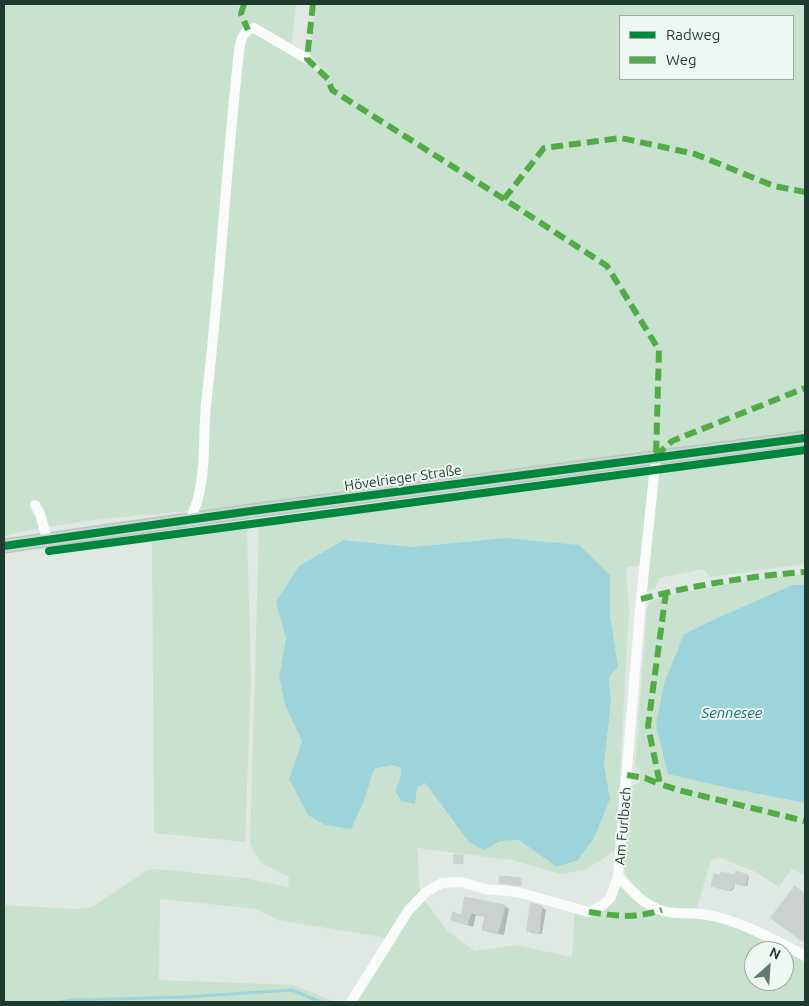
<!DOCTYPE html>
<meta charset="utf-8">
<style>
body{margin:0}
#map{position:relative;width:809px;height:1006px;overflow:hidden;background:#e0e8e4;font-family:Ubuntu,sans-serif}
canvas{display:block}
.frame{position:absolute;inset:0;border:5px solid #1e3b32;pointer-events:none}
.legend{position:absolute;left:619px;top:15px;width:175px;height:65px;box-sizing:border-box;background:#eef7f2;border:1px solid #9baca5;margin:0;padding:6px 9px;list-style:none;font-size:15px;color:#1e3b32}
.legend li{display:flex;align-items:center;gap:10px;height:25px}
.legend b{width:25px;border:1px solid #9baca5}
.north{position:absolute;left:744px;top:941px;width:50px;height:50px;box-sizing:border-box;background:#eef7f2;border:1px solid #9baca5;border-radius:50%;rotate:26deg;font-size:14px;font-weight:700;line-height:20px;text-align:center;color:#1e3b32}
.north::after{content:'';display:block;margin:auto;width:18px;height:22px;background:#627870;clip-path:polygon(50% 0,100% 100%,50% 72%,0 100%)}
</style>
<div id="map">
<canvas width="809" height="1006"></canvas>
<div class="frame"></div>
<ul class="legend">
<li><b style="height:6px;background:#00873e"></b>Radweg</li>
<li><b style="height:6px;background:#52ac45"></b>Weg</li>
</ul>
<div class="north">N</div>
</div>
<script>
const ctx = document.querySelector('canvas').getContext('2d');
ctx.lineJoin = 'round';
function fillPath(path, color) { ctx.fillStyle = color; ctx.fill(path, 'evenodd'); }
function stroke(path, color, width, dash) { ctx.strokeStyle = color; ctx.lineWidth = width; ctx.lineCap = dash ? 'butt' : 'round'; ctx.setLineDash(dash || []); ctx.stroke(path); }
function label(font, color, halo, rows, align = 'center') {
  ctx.font = font + ' Ubuntu,sans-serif'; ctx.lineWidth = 4; ctx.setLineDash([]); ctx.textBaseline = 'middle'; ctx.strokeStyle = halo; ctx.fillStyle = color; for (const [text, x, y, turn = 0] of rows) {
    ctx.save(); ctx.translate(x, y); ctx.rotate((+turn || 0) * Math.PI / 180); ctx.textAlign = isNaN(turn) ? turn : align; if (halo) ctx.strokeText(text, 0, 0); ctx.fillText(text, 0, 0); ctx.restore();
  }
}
fillPath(new Path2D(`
 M4 4H296L291 48 326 81 328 74 310 56 317 4H805V432C620 456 435 484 249 505 167 515 84 516 4 536ZM620 16H793V79H620Z
 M805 453V564L710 577 703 569 659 578 655 589 644 592 648 565 626 567 629 610 616 850 585 870 560 874 512 860 417 848 420 894 448 932 475 951 515 945 572 957 575 908 590 912 620 884 643 903 742 927 805 958V1002H356L387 938 278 920 257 909 160 899 159 980 294 985 335 1002H4V905L74 909 92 907 146 871 156 869 244 878 288 887 289 877 261 863 250 844 259 526ZM506 538 610 575V615L618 666 609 678 611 703 604 764 610 799 594 838 578 860 558 867 519 840 500 841 452 820 425 783 417 787 395 791 400 779 401 768 392 765 374 769 364 801 325 825 308 815 289 779 302 741 285 705 279 677 286 638 277 602 299 566 344 540 412 547ZM754 951H784V981H754Z
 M247 529 251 684 245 842 154 833 152 542Z
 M805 574V585H792L715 619 684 634 724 787 805 803V875L792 869 779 887 756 872 718 857 711 860 696 911 662 907 645 899 622 870 631 786 640 782V770L635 765 647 607 650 601C700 588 753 579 805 574Z`), '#c8e2cf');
fillPath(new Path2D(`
 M506 538 579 545 610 575V615L618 666 609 678 611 703 604 764 610 799 594 838 578 860 557 867 519 840 500 841 484 850 469 842 425 783 417 787 415 804 402 801 395 791 400 779 401 768 392 765 374 769 364 801 351 829 325 825 308 815 289 779 302 741 285 705 279 677 286 638 276 602 299 566 344 540 412 547Z
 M792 585H805V803L724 787 668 774 656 725 664 684 684 634 715 619Z`), '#9dd3da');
fillPath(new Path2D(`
 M748 876 749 877 747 886 735 883 734 889 731 891 714 887 736 877Z
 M795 888 805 895V900L803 904 805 906V942L773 918Z
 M466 898 504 906 509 909 504 935 488 932 483 929 486 917 476 915 473 927 453 920 462 916Z
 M542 907 546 910 542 934 532 933 528 930Z`), '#0003');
stroke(new Path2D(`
 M58 1002 74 1000 185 997 292 990 321 1002`), '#9dd3da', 3);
const building = new Path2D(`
 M454 855H463V864L454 863Z
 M736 871 748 875 745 886 734 883 733 888 729 891 711 886 714 874 720 876 721 872 735 875Z
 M500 876 521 878V886L500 883Z
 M795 886 805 894V897L802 902 805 905V943L771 918Z
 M465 897 505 905 498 933 482 930 485 916 471 913 467 925 451 920 453 912 461 915Z
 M531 903 542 906 539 933 527 931Z`);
fillPath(building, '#cad1ce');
stroke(building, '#c9d0cd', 1);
const major = new Path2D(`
 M4 546 251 511 805 438`);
stroke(major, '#bac5c1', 15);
stroke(new Path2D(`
 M35 505 40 514 47 539
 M190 520C193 513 196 506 198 498 206 467 203 435 206 404 220 286 226 169 239 51 241 40 242 31 254 28L307 59
 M618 876C633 893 650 912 675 913 689 913 703 913 717 917 748 925 777 941 805 956
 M351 1002 408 911 426 892 442 883 461 882 485 889 517 892 589 912 602 906 611 897 618 876 641 599 656 456`), '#fafcfb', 10);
stroke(major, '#ccd5d2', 12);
stroke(new Path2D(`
 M244 4 241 14 248 30
 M313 4 307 59 328 79 332 90 504 199 607 266 659 350 656 456
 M504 199 544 148 621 138 695 154 774 186 805 192
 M656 456 672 441 805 388
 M666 592 648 726 660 784 678 790 805 821
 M641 599C694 585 751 576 805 572
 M627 775 645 778 660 784
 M589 912C619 916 633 919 662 910`), '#52ac45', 6, [12, 6]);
stroke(new Path2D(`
 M4 546 251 511 805 438
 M49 551 805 450`), '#00873e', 8);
label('14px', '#1e3b32', '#eef7f2', [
 ["Hövelrieger Straße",403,478,-8],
 ["Am Furlbach",623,826,-85]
]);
label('italic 15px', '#146c7b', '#eef7f2', [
 ["Sennesee",732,713]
]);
</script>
